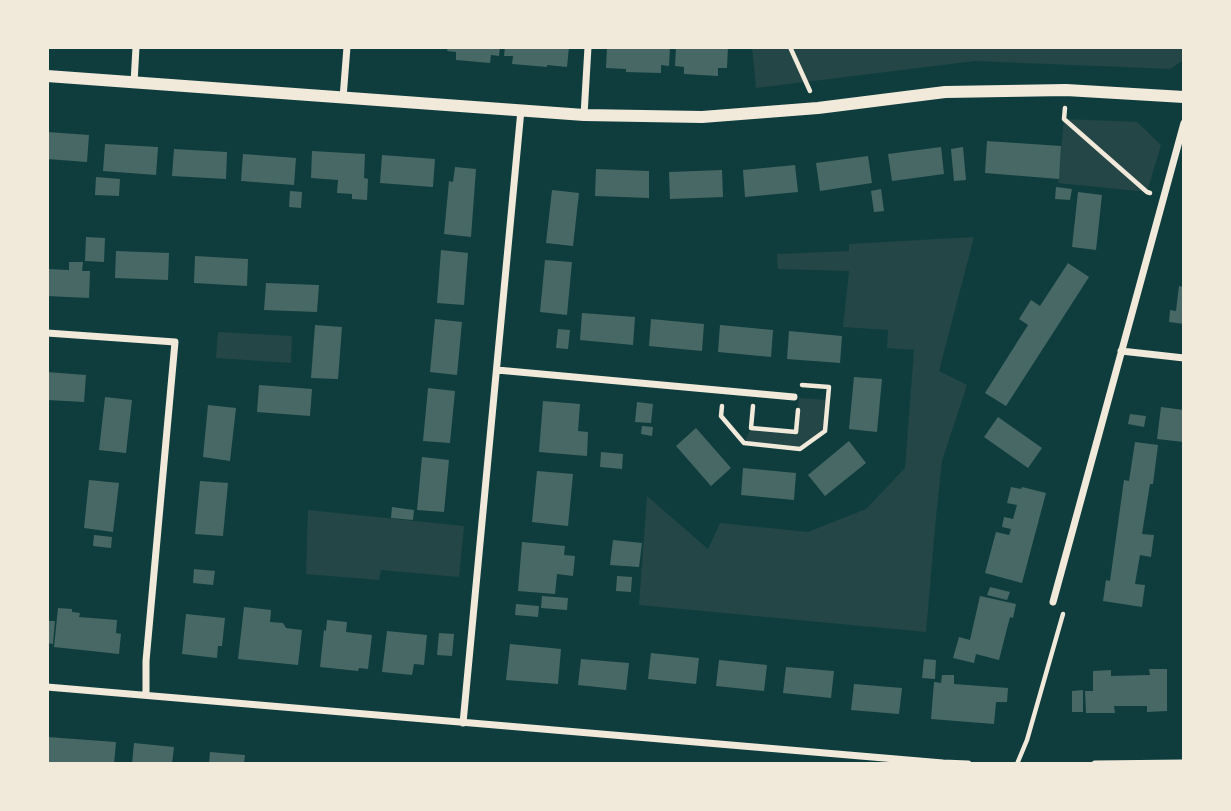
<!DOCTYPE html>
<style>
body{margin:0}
#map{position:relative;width:1231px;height:811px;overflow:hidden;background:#0f3d3e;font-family:"Sofia Sans Condensed",sans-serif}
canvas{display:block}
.frame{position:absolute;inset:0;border:49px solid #f1e9da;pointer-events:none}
</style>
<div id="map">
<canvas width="1231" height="811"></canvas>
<div class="frame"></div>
</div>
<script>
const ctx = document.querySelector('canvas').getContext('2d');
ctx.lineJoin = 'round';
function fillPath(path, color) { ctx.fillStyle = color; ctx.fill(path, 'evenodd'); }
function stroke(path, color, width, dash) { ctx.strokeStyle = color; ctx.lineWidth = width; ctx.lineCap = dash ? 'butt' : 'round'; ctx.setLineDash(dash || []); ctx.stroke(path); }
fillPath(new Path2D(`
 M752 47H1184L1182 61 1170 69 975 61 756 88Z
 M1064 119 1137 122 1161 145 1147 192 1058 183Z
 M974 237 939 371 967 385 942 461 936 517 926 632 639 605 647 496 708 549 720 523 808 532 866 509 905 468 914 350 887 348 888 330 843 327 849 271 778 269 777 254 849 251V244Z
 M218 332 292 336 291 363 216 358Z
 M799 398 828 400 825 431 800 449 744 443 751 428 796 432Z
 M308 510 464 526 459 577 381 570 379 580 306 574Z`), '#244646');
fillPath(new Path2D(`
 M448 47H500L499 56 491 55 490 63 456 60V52L447 51Z
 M505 47H569L567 67 547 65V67L512 64 513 56H504Z
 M607 47H670L669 66 661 65V73L626 72V69L606 68Z
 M676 47H728L727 68H718V76L684 74V67L675 66Z
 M47 132 89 135 87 162 47 159Z
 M987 141 1061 146 1059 179 985 173Z
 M105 144 158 147 156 175 103 171Z
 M941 147 944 174 892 181 888 154Z
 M963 147 966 180 954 181 951 149Z
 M174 149 227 152 226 179 172 176Z
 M312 151 365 154 364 178 368 179 367 200 352 199V194L337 193 338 180 311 178Z
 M243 154 296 158 294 185 241 181Z
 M382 155 435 159 433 187 380 183Z
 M868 156 872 183 820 191 816 163Z
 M795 165 798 192 745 197 743 170Z
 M455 167 476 169 471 237 444 234 449 181 453 182Z
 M596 169 649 171V198L595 196Z
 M722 170 723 197 670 199 669 172Z
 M96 177 120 179 119 196 95 195Z
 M1056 187 1072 189 1070 200 1055 199Z
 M881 189 884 211 874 212 871 191Z
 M552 190 579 193 573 246 546 243Z
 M290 191 302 192 301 208 289 207Z
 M1078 192 1102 195 1096 250 1072 247Z
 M86 237 105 238 104 262 85 261Z
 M441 250 468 253 464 305 437 303Z
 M116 251 169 253 168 280 115 278Z
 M195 256 248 259 247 286 194 283Z
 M545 260 572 262 567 315 540 312Z
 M69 262H83L82 271H90L89 298 47 296V269L69 270Z
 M1068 263 1089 277 1006 406 985 393 1028 325 1019 319 1031 300 1040 306Z
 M266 283 319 285 317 312 264 310Z
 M1179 286 1184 287V324L1169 322 1170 310 1176 311Z
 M582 313 635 317 633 345 580 340Z
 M435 319 462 322 457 375 430 372Z
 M651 319 704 324 702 351 649 346Z
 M315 325 342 327 338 379 311 378Z
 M720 325 773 330 771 357 718 352Z
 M558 329 570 330 568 349 556 348Z
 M789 331 842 336 840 363 787 359Z
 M47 372 86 375 84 402 47 400Z
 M854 377 882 379 877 432 849 429Z
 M259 385 312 389 310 416 257 412Z
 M428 388 455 391 450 443 423 441Z
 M105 397 132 400 126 453 99 450Z
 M543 401 580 404 578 431 588 432 587 456 539 452Z
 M637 402 653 404 651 423 635 422Z
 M208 405 236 408 230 461 203 457Z
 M1161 407 1184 410V442L1157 439Z
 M1130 414 1146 416 1144 427 1128 424Z
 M998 417 1042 448 1028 468 984 437Z
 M642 426 653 427 652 436 641 434Z
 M696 428 731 468 711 486 676 446Z
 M849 441 866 463 825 496 808 475Z
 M1135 442 1158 445 1153 484H1150L1142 534 1154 535 1151 557 1140 555 1135 584 1145 585 1142 607 1103 601 1106 580 1110 581 1124 480 1129 481Z
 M601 452 623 454 622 469 600 467Z
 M422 457 449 460 444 512 417 510Z
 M743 468 796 473 794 500 741 495Z
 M537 471 573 474 568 526 532 522Z
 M89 480 119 483 113 532 84 528Z
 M200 481 228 483 223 536 195 534Z
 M1011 487 1021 489 1022 487 1046 493 1022 583 985 573 996 532 1009 535 1011 529 1002 527 1004 517 1013 519 1017 505 1007 503Z
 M392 507 414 510 413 520 391 518Z
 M94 535 112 537 111 548 93 546Z
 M613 540 642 543 639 567 610 565Z
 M522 542 565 546 564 555 575 556 573 576 557 574 555 594 518 591Z
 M194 569 215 571 213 585 193 583Z
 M617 576 632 577 631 592 616 591Z
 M990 587 1010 592 1007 600 987 595Z
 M542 596 568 598 567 610 541 608Z
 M980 596 1016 604 1013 618 1010 617 999 660 976 654 974 663 953 658 959 637 970 640Z
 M516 604 539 606 538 617 515 615Z
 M244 607 271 610 270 622 283 623 286 628 302 630 298 665 238 659Z
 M58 608 72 609V612L80 613 79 617 117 620 116 633 121 634 119 654 54 647Z
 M186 614 225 618 222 646H218L217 658 182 654Z
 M327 620 347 622 346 632 372 635 368 669 359 668 358 671 320 667 324 630 326 631Z
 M47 621H55L53 644 47 643Z
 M387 631 427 635 424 665 414 664 412 675 382 672Z
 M439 633 454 634 452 656 437 655Z
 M510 644 561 649 558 684 506 680Z
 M651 653 699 658 696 684 648 679Z
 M581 659 629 663 626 690 578 685Z
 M924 659 936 660 935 679 922 678Z
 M719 660 767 665 764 691 716 686Z
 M786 667 834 671 831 698 783 693Z
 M1149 669H1167V711L1147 712V706H1114L1115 713H1086L1085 691H1093V671L1111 670V676L1150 675Z
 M942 675H954V684L1008 688 1007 702H996L994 724 931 719 934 682 941 683Z
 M854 684 902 688 899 714 851 710Z
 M1083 690V712H1072V691Z
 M47 737 116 742 114 764H47Z
 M134 743 174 747 172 764H132Z
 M210 752 245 755 244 764H209Z`), '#486865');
stroke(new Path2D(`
 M790 47 810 91
 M1065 108 1064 119 1147 192 1150 193
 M722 406 721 416 744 443 800 449 825 431 829 387 802 385
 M753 406 751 428 796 432 798 410
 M1017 764 1027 740 1063 614`), '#f1e9da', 4.5);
stroke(new Path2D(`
 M134 83 136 47
 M343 98 347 47
 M584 115 588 47
 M47 333 175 342 146 661V695
 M1121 351 1184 358
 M497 370 794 397
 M1053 602 1184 123
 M47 687 943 763 968 764
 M463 723 521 110
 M1095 764 1184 763`), '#f1e9da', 7);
stroke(new Path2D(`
 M47 76 584 115 702 117 818 108 945 92 1066 90 1184 97`), '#f1e9da', 12);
</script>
